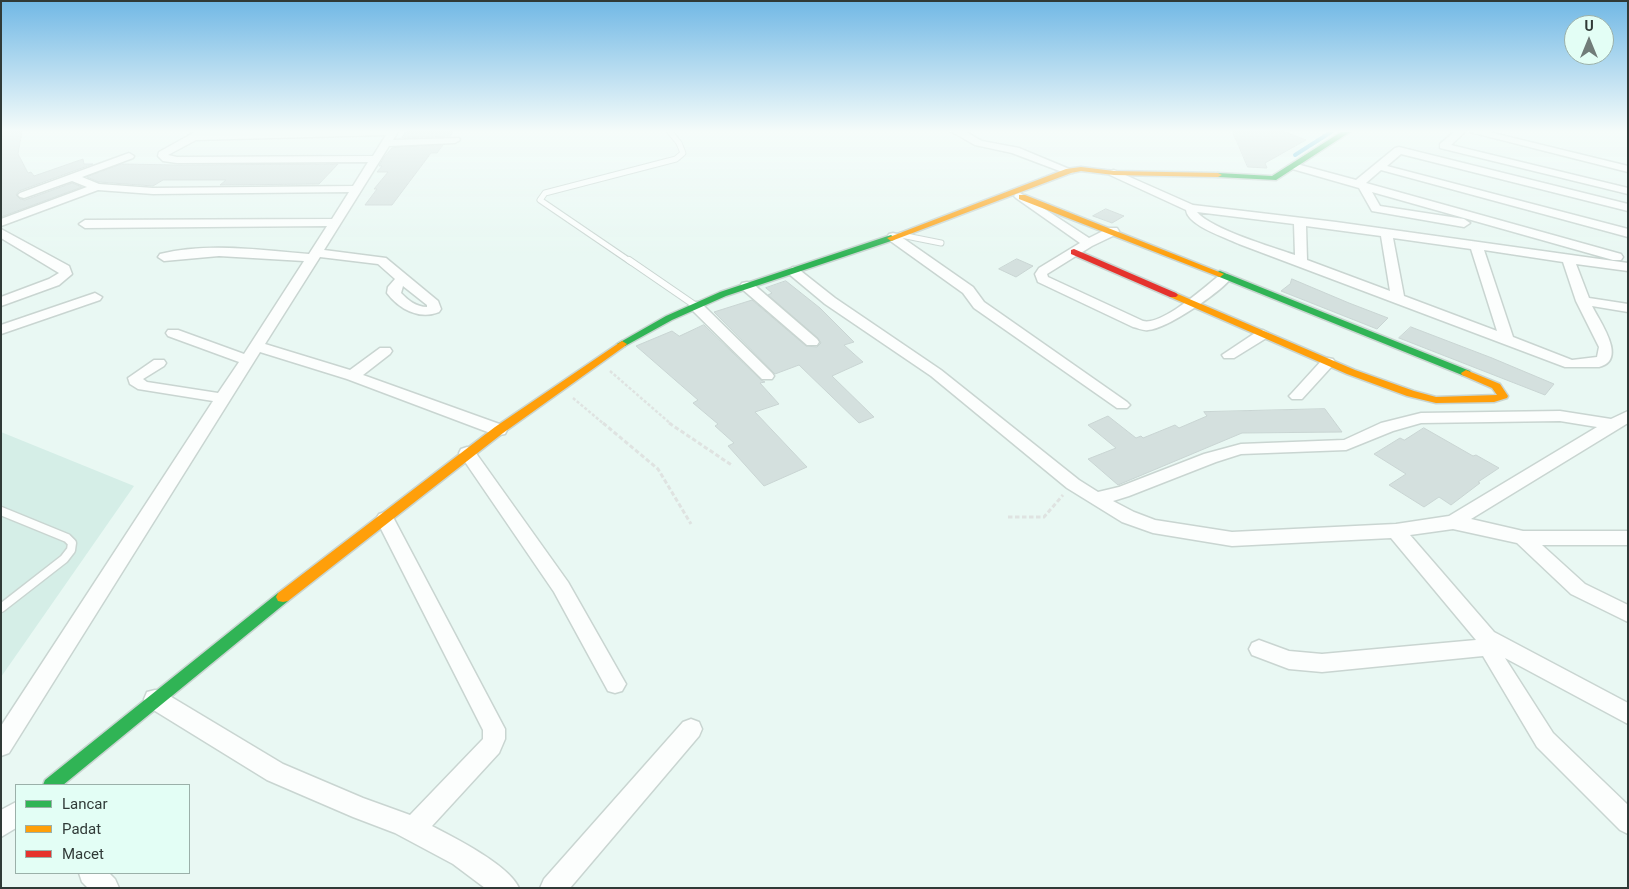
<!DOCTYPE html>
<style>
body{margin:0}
#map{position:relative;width:1629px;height:889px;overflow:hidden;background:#e9f8f3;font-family:Roboto,sans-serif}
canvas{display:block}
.frame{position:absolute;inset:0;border:2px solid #303a37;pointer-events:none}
.legend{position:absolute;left:15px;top:784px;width:175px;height:90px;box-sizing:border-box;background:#e3fef5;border:1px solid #9bb0a9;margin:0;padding:6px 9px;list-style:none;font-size:15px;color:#303a37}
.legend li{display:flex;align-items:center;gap:10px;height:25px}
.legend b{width:25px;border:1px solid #9bb0a9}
.north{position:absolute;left:1564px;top:15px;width:50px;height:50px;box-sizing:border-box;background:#e3fef5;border:1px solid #9bb0a9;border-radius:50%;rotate:0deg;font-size:14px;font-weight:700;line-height:20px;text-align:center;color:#303a37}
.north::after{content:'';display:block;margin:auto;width:18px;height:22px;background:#717c79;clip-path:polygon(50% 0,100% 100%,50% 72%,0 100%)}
</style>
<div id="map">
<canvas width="1629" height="889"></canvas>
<div class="frame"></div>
<ul class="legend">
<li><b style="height:6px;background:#30b455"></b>Lancar</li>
<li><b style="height:6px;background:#ff9f0a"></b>Padat</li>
<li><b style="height:6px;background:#e5322d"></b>Macet</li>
</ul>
<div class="north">U</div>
</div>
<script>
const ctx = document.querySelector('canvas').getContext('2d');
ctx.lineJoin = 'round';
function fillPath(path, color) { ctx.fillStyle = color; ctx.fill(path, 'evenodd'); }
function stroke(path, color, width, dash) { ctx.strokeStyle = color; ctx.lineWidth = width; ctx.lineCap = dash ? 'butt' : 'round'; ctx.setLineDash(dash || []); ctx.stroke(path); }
fillPath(new Path2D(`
 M1 432 134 486 1 677Z`), '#d5eee7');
stroke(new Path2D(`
 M1295 155 1331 132`), '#5fbfe0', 4);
const building = new Path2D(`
 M1 132H22L18 154 28 173 31 172 34 176 83 159 84 164H93L19 191 16 195 20 199 25 200 72 183 82 187 1 217Z
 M406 132H453L450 136 402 138Z
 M1233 132H1285L1306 140 1265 163 1267 168 1248 167Z
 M443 145 437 153H431L392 205H365L377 189H374L388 172H377L382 166H379L384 157 392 148Z
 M122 164 177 165 338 164 319 184 220 185 226 180H163L153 186 99 182 87 177Z
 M1106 209 1124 216 1112 223 1093 216Z
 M1017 259 1033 266 1016 277 999 269Z
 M1292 279 1349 303 1388 318 1377 329 1281 291 1290 284Z
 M786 281 820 308 854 342 844 345 863 362 832 376 874 417 859 423 799 365 775 374 714 312 752 300 806 346 817 347 821 343 818 338 768 295 772 293 766 288Z
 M704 325 761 380 765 382 760 383 779 404 755 412 807 467 764 486 728 446 734 443 715 426 718 424 693 403 698 400 636 346 672 331 679 336Z
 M1411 327 1492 358 1554 384 1545 395 1399 338Z
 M1325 409 1342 432 1242 433 1118 485 1088 459 1116 448 1088 425 1108 416 1136 438 1141 436 1143 438 1175 425 1179 428 1207 416 1204 412Z
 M1424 428 1473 456 1476 455 1499 468 1478 482 1480 483 1451 505 1439 497 1424 507 1389 485 1406 474 1374 454 1400 438 1404 440Z`);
fillPath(building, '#d4e0de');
stroke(building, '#c9d5d3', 1);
const laneFar2 = new Path2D(`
 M901 235 941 243
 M631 262 540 200 545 193 676 159 683 153 679 143 670 132`);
const laneFar1 = new Path2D(`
 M629 260 696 306`);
const lane = new Path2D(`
 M1 511 67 538 72 543 71 550 64 559 1 608`);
const street = new Path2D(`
 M195 132H398L393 140 459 138 460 140 455 143 389 146 324 250 386 258 438 301 441 309 439 312C419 320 399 309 387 293L388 287 395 279 378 264 320 257 265 344 350 370 380 348H390L392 351 390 354 363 375 505 426 507 430 505 434 499 435 493 434 347 379 260 352 9 753 1 756V726L213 401 138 389 130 384 128 378 154 360H164L166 363 164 366 143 379 147 382 218 393 239 362 168 336 166 333 168 330H178L244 354 304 261 219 256 164 261 158 257 160 254C208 242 260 250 309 254L327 226 85 228 79 224 85 220 332 219 349 192 153 194 98 190 1 226V219L87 187 72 181 24 198 20 197 18 195 20 193 129 153 134 156 133 158 82 177 99 184 153 188 353 186 368 162 177 163 163 161 158 156 159 152ZM386 135 373 156 177 157 168 155 196 140ZM403 286 427 305V307C416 307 408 300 401 293Z
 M952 132H966L982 141 1019 148 1074 171 1073 173H1065L1012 153 975 145Z
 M1454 132H1465L1451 145 1628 188V194L1440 148V144Z
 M1470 132H1489L1628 166V172Z
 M1399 147 1628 204V211L1401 154 1387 166 1628 229V237L1381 170 1366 183 1621 254 1623 257 1621 260H1613L1372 192 1380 206 1464 219 1470 223 1464 227 1372 211 1359 188 1289 168 1288 166 1293 163 1356 180 1395 148Z
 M1114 170 1193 205 1336 222 1628 263V271L1576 264 1589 298 1628 304V312L1592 306C1600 322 1628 360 1599 367H1565L1239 244C1225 237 1188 226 1186 210L1110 175 1109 173 1110 171ZM1197 212 1294 224 1295 255C1272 247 1211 229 1197 212ZM1306 226 1381 236 1390 291 1307 260ZM1393 238 1471 249 1497 331 1404 296ZM1484 250 1563 262 1576 301 1599 347 1597 357 1572 360 1513 337Z
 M1020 193 1089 238 1109 228H1117L1119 231 1117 234 1092 246 1047 274 1048 277 1143 321C1162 326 1206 286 1221 274L1226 273 1232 277C1221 292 1167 329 1148 330 1143 331 1138 328 1133 327L1038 282 1035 274 1039 268 1080 243 1016 198 1014 196 1016 194Z
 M1 229 69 266 72 274 59 285 1 306V297L49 279 59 273 1 238Z
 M893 233 897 234 973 287 984 302 1127 402 1130 405 1127 408H1117L974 308 963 293 889 240 887 237 889 234Z
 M793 267 797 268 835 298 941 370 1079 480 1098 492 1119 487 1204 454 1241 444 1344 440 1381 423 1421 413 1560 411 1611 419 1628 411V423L1471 519 1523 531H1628V545H1542L1585 584 1628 605V622L1571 594 1517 543 1453 529 1410 535 1494 632 1628 703V724L1505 658 1553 733 1628 805V834L1620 830 1537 747 1483 656 1322 672 1289 669 1252 655 1249 649 1252 643 1259 640 1289 651 1322 654 1476 640 1391 538 1232 546 1153 533 1122 522 1067 488 931 376 825 304 789 274 787 271ZM1560 421 1597 427 1449 516 1396 524 1232 532 1155 520 1134 512 1113 501 1129 496 1216 462 1241 454 1346 450 1393 431 1421 423Z
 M747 282 752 283 817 339 819 342 817 345H807L742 289 740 286 742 283Z
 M95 293 102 297 100 300 1 334V325Z
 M696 302 701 303 772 373 774 376 772 379H762L691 309 689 306Z
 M1263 330 1270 334 1268 337 1234 358H1224L1222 355 1258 331Z
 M1328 358 1333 359 1335 362 1333 365 1302 399H1292L1289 396 1292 393 1323 359Z
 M467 447 473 449 568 582 622 677 626 684 622 691 615 693 608 691 554 592 459 453 461 449Z
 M385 512 391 514 394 519 505 729V739L499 753 432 826C455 838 509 865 519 888H485L453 864 395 833 353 817 267 780 147 706 144 699 147 692 155 690 163 692 283 764 363 798 410 815 483 739V730L376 519 379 514Z
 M691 719 699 722 702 729 699 736 570 888H540L544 879 683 722Z
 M16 802V828L1 837V810Z
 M79 873H109L115 879 119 888H88L82 882Z`);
const fast = new Path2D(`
 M1341 132H1350L1276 180 1218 177 1214 175 1218 173 1272 176Z
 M891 235 895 238 894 240 726 296 672 320 625 346H619L617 344 666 316 720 292Z
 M1220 271 1470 371 1471 373 1466 376 1462 375 1217 276V272Z
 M283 592 288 593 290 597 288 601 63 785H43L45 780 278 593Z`);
const slow = new Path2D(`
 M1081 167 1114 171 1218 173 1222 175 1218 177 1114 175 1081 171 1071 173 894 240 891 241 887 238 1066 169Z
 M1019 195H1025L1224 274 1220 277 1217 276 1019 199Z
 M1173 292 1355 370 1414 391 1436 397 1497 395 1492 388 1462 375 1461 373 1466 370 1500 384 1508 396 1507 398 1494 402 1436 403 1407 396 1347 374 1170 297V293Z
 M622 341 627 344 625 346 503 433 288 601 283 602 278 601 276 597 278 593 495 427Z`);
const jam = new Path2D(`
 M1074 249 1176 293 1178 295 1176 297H1170L1071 254V250Z`);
stroke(laneFar2, '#c9d5d1', 7);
stroke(laneFar1, '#c9d5d1', 8);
stroke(lane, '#c9d5d1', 11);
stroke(street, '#c9d5d1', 3);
stroke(fast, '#c9d5d1', 3);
stroke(slow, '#c9d5d1', 3);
stroke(jam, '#c9d5d1', 3);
stroke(new Path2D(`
 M610 371 671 424
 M573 398 604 424`), '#dfe3e1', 2.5, [3, 2]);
stroke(new Path2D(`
 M603 423 658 469 691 524
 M669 423 733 466
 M1008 517H1044L1063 495`), '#dfe3e1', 3, [4.5, 2.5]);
stroke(laneFar2, '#fcfefd', 5);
stroke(laneFar1, '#fcfefd', 6);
stroke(lane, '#fcfefd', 8);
fillPath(street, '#fcfefd');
fillPath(fast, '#30b455');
fillPath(slow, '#ff9f0a');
fillPath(jam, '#e5322d');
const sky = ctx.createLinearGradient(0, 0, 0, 257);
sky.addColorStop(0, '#71b8e5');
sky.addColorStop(0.51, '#f5fcfa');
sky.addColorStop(1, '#f5fcfa00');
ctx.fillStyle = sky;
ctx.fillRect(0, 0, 1629, 257);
</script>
